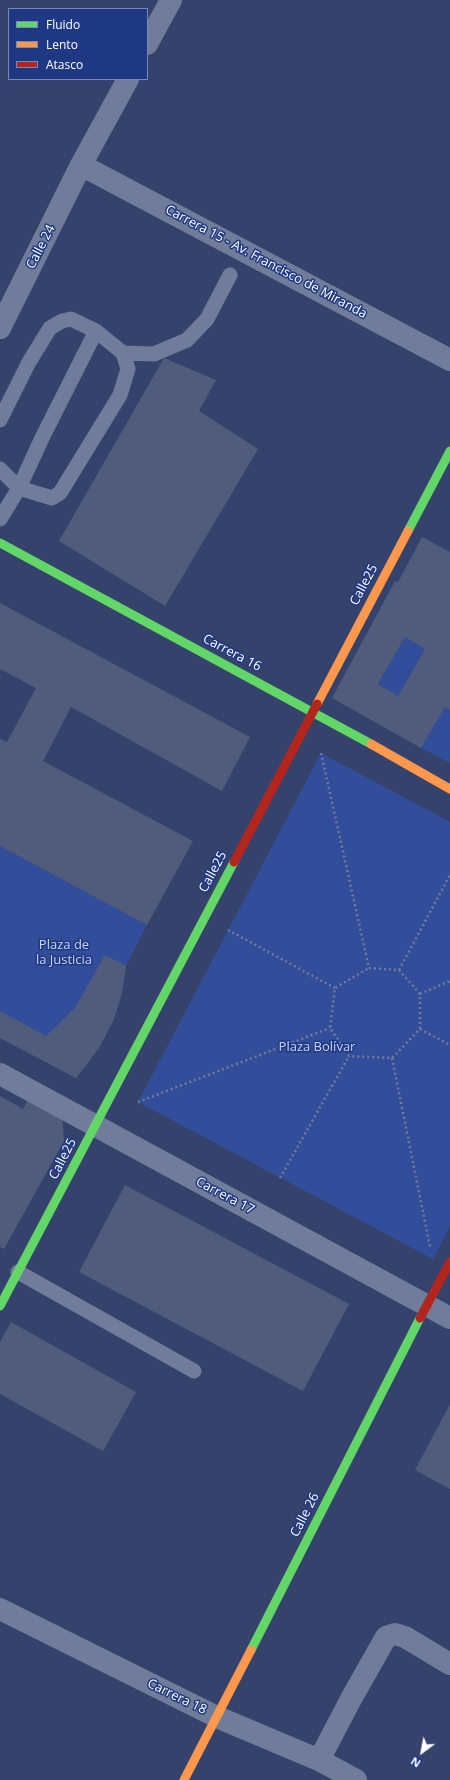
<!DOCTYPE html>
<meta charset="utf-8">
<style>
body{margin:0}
#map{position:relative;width:450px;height:1780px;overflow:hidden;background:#35436c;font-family:"Open Sans",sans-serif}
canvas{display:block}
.legend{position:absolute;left:8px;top:8px;width:140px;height:72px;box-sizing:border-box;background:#1f3883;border:1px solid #7988b5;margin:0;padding:5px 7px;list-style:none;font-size:12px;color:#fff}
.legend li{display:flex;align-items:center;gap:8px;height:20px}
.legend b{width:20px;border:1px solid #7988b5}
.north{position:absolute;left:402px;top:1732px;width:40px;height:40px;-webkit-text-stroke:3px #1f3883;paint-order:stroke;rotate:212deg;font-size:11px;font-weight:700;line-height:16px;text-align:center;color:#fff}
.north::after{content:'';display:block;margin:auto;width:14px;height:18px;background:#fff;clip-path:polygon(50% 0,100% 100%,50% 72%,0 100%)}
</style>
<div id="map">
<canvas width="450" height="1780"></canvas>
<ul class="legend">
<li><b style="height:5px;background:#63d668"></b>Fluido</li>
<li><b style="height:5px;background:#ff974d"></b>Lento</li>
<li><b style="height:5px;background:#b3261e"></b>Atasco</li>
</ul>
<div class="north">N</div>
</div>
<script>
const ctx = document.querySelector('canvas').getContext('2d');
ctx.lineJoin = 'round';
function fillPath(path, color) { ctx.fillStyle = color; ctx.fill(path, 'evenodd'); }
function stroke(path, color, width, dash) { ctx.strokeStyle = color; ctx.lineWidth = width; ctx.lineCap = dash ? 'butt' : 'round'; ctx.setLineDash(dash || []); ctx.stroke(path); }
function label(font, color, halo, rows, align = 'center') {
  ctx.font = font + ' "Open Sans",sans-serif'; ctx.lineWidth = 3; ctx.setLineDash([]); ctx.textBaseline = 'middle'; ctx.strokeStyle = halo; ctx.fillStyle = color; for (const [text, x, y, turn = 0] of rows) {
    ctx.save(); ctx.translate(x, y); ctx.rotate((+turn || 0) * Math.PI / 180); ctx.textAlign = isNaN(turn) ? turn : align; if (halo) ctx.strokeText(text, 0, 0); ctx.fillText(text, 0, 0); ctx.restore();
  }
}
fillPath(new Path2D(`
 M405 637 425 649 398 696 378 684Z
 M445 707 450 710V763L421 748Z
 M321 753 450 822V1226L433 1259 138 1102Z
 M0 846 147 925 126 966 122 993 114 1019 99 1048 76 1078 0 1038Z`), '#324e9a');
fillPath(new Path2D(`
 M164 358 216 380 199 411 258 449 165 606 59 541Z
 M422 537 450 552V710L445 707 421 748 332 698 395 581 398 582ZM405 637 425 649 398 696 378 684Z
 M0 603 250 737 222 791 71 707 43 761 193 841 147 925 0 846V739L7 742 36 688 0 669Z
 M105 955 126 966 122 993 114 1019 99 1048 76 1078 0 1038V1011L46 1036 75 1008Z
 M0 1096 23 1109 30 1096 62 1113 64 1141 4 1249 0 1247Z
 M125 1185 349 1304 303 1391 79 1272Z
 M11 1322 136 1392 103 1451 0 1394V1342Z
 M450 1404V1489L415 1470Z`), '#515c7d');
stroke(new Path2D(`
 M321 753 369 968
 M228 930 335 988
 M369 968 399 970 420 994V1029L392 1058 349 1056 330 1028 335 988Z
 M399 970 450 875
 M420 994 450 981
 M420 1029 450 1045
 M392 1058 430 1247
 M138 1102 330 1028
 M280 1178 349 1056`), '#717b9a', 2.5, [2, 3]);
stroke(new Path2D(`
 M123 353 154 354 187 340 207 319 230 275
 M0 420 29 362 50 328 62 321 71 319 96 331 123 353 128 369 120 395 60 493 52 498 19 488 0 469
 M0 519 19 488 42 438 96 331
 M18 1272 194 1371`), '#717b9a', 15);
stroke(new Path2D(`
 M147 44 171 0
 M81 165 450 360
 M0 328 81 165 128 79
 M0 1074 450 1318
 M0 1609 217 1717 319 1760 356 1780
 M319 1760 351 1699 386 1637 395 1634 405 1637 450 1664`), '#717b9a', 22);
stroke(new Path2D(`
 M408 531 450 451
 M0 543 371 744
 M0 1306 234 862
 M251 1650 420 1318`), '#63d668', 9);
stroke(new Path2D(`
 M317 704 408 531
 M371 744 450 789
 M184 1780 251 1650`), '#ff974d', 9);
stroke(new Path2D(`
 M234 862 317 704
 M420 1318 450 1262`), '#b3261e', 9);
label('13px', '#fff', '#1f3883', [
 ["Calle 24",41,247,-63],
 ["Carrera 15 - Av. Francisco de Miranda",266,262,28],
 ["Calle25",364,585,-62],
 ["Carrera 16",232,653,28],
 ["Calle25",213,872,-62],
 ["Calle25",63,1159,-63],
 ["Carrera 17",225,1196,28],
 ["Calle 26",305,1515,-63],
 ["Carrera 18",177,1697,26]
]);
label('13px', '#cad6f7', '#1f3883', [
 ["Plaza de",64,945],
 ["la Justicia",64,960],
 ["Plaza Bolívar",317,1047]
]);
</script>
